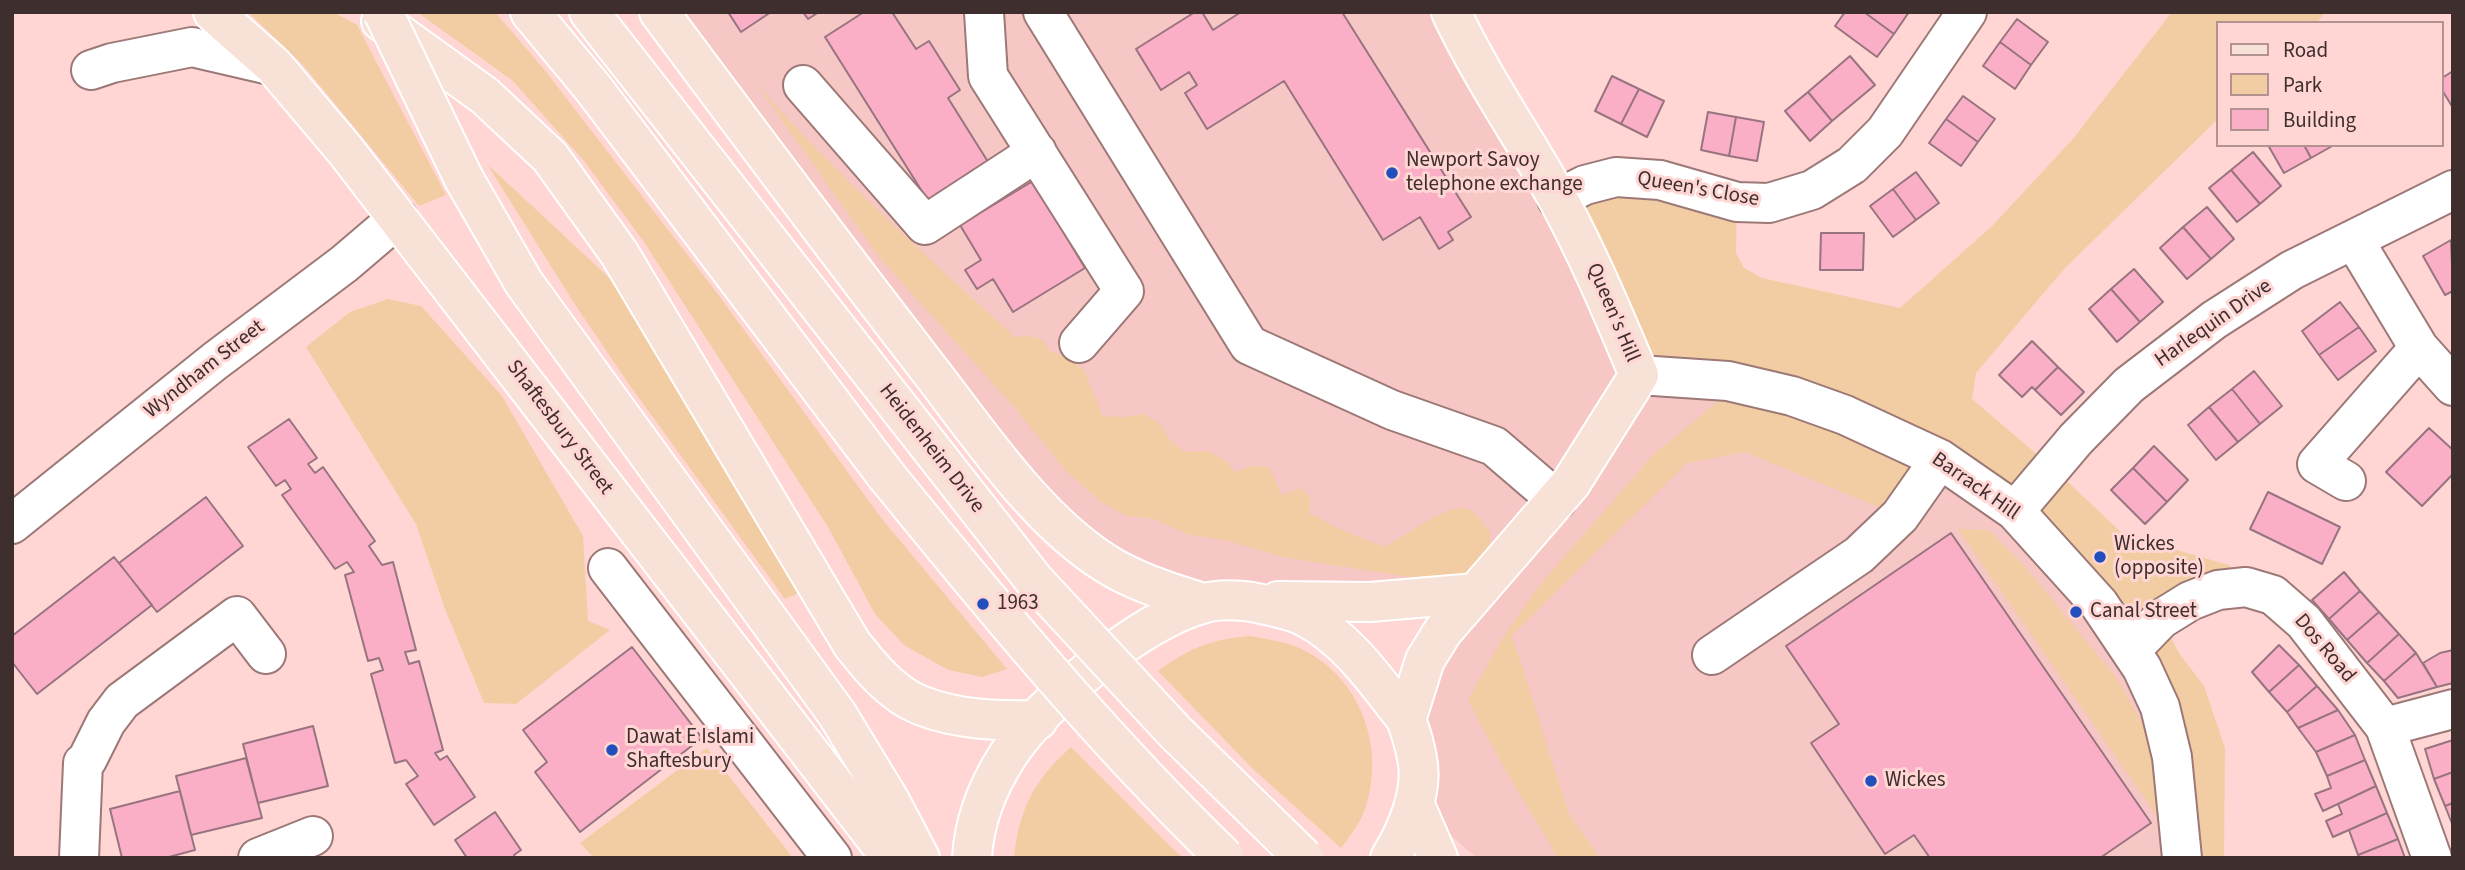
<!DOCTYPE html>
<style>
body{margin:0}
#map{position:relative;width:2465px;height:870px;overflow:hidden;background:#ffd6d4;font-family:"Source Sans 3",sans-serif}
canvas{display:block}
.frame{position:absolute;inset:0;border:14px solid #3e2e2d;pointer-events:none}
.legend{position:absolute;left:2216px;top:21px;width:228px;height:126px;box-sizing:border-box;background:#ffd6d4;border:2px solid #b29391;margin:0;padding:9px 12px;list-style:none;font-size:21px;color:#3e2e2d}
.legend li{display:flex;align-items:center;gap:14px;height:35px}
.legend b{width:35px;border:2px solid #b29391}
</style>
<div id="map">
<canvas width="2465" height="870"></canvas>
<div class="frame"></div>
<ul class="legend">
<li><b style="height:9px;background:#f8e2d8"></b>Road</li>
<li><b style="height:19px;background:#f2cda3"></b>Park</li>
<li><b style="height:19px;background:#fbafc7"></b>Building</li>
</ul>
</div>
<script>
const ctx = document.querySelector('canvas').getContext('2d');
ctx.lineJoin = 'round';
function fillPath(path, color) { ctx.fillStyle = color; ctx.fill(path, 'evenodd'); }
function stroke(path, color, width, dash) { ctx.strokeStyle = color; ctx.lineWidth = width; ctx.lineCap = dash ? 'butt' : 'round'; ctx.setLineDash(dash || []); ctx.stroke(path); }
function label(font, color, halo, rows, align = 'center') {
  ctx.font = font + ' "Source Sans 3",sans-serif'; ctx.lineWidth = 6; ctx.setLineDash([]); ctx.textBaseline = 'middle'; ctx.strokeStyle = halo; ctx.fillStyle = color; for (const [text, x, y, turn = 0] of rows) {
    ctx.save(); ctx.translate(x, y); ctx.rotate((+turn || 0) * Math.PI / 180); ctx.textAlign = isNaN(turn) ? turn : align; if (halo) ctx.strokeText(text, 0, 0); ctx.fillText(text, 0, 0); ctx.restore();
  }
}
fillPath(new Path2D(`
 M659 12H1451L1557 199 1940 459 2131 650 2182 858H1477L1415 805 1406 720 1476 594 1244 601 1105 563Z`), '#f6c7c4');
fillPath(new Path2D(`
 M248 12H333L357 25 446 195 419 206 303 65Z
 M417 12H495L543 68 717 293 882 519 1007 669 982 677 948 670 904 645 875 614 828 527 644 242 584 161 513 81Z
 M2172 12H2325L2317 23H2218V119L2064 269 1976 373 1972 399 2052 467 2124 535 2229 565 2246 587 2161 619 2179 653 2204 686 2225 748 2224 858H2182L2172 757 2099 604 1905 442 1639 375 1557 199 1585 185 1737 202 1736 253 1744 268 1762 278 1900 308 1992 226 2072 140Z
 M756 84C836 174 925 256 1015 337L1029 336 1043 340 1049 351 1071 359 1084 370 1103 416 1124 417 1145 414 1161 425 1170 440 1185 452 1208 451 1226 461 1235 472 1252 466 1270 467 1281 495 1301 488 1311 499 1309 513 1340 529 1384 547C1404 538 1453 497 1472 511 1479 516 1484 525 1490 531V544L1485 558 1476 572 1459 580 1409 577 1282 557 1224 540 1190 535 1150 518 1126 516 1100 501 1065 470 1014 407 880 258Z
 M487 164 616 284 799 593 785 599 628 383 574 303Z
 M388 299 421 306 502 396 583 536 588 621 610 630 516 704 484 703 445 609 416 524 306 347 350 312Z
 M1722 398 1798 415 1883 450 1915 472 1900 516 1745 452 1687 463 1512 635 1569 814 1600 858H1558L1503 766 1468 700 1500 642 1538 587 1653 455Z
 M1958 529 1989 530 2026 568 2115 676 2152 740 2166 829Z
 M1250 636C1266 639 1282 641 1297 647 1358 673 1386 744 1366 806 1361 822 1351 835 1341 848L1252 768 1158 671C1189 648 1212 639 1250 636Z
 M1071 747 1167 843 1183 858H1014C1019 809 1034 780 1071 747Z
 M707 748 793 858H594L580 843Z`), '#f2cda3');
const building = new Path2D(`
 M728 12H771L741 32Z
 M803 12H819L808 19Z
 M864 12H892L916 49 929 41 960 90 948 98 990 165 930 204 825 37Z
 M1195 12H1202L1213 30 1241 12H1342L1471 217 1448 232 1453 240 1439 249 1420 217 1383 240 1284 81 1207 129 1185 93 1197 85 1189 72 1161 90 1136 49Z
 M1845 12H1864L1894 34 1877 57 1835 26Z
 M1864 12H1909L1894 34Z
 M2017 19 2048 42 2031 65 2000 42Z
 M2000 42 2031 65 2015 89 1983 66Z
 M1850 56 1875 85 1832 121 1808 92Z
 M2453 71V108L2442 90V78Z
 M1612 76 1639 89 1621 124 1595 111Z
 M1639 89 1664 101 1647 137 1621 124Z
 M1808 92 1832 121 1810 141 1785 111Z
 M1963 96 1995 119 1978 142 1946 119Z
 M1708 112 1736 117 1729 156 1701 150Z
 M1736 117 1764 122 1757 161 1729 156Z
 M1946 119 1978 142 1961 166 1929 143Z
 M2268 145H2304L2311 158 2284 173Z
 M2304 145H2334L2311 158Z
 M2253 152 2281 186 2260 204 2231 170Z
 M2231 170 2260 204 2237 222 2209 188Z
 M1916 172 1939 203 1916 220 1893 189Z
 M1033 181 1085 268 1013 312 993 279 977 289 965 270 981 260 960 225Z
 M1893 189 1916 220 1893 237 1870 206Z
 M2207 207 2234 239 2211 259 2183 227Z
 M2183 227 2211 259 2187 279 2160 248Z
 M1821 233H1864L1863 270H1820Z
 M2451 240 2453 291 2445 295 2423 256Z
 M2134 269 2163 302 2140 322 2111 289Z
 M2111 289 2140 322 2117 342 2089 309Z
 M2340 302 2359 327 2319 355 2302 331Z
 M2359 327 2376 351 2338 380 2319 355Z
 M2032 341 2058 367 2035 390 2032 387 2022 397 1999 375Z
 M2058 367 2084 392 2061 415 2035 390Z
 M2254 371 2282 406 2260 424 2232 389Z
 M2232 389 2260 424 2238 442 2209 407Z
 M2209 407 2238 442 2216 460 2188 425Z
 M289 419 317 458 308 464 315 473 323 467 375 541 369 546 382 565 393 562 416 650 405 652 409 664 419 661 443 750 435 753 440 760 447 756 475 797 434 825 406 784 418 776 406 760 395 763 371 674 383 670 379 658 368 661 345 575 354 572 347 562 335 569 282 495 291 489 285 480 276 486 248 447Z
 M2429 428 2453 450V474L2422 506 2386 472Z
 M2154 446 2188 480 2167 502 2133 468Z
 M2133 468 2167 502 2145 524 2111 490Z
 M2268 492 2340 527 2322 564 2250 529Z
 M206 497 243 546 157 612 119 563Z
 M1951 533 2151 823 2100 858H1930L1914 835 1885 854 1811 743 1839 724 1786 646Z
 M114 557 152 605 37 694 12 662V636Z
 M2344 572 2360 591 2329 619 2312 600Z
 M2360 591 2379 612 2347 640 2329 619Z
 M2379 612 2399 634 2367 663 2347 640Z
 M2399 634 2416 653 2384 681 2367 663Z
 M2279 645 2299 665 2269 692 2252 672Z
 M632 647 702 738 580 832 535 772 547 762 523 730Z
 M2453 650V683L2437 687 2423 663 2440 653Z
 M2416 653 2437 687 2398 698 2384 681Z
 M2299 665 2317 686 2287 712 2269 692Z
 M2317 686 2338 710 2298 728 2287 712Z
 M2338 710 2355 735 2316 752 2298 728Z
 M313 726 328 786 258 803 243 744Z
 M2355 735 2365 760 2327 776 2316 752Z
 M2453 740V772L2434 779 2425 749Z
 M246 758 262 818 191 835 176 776Z
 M2365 760 2376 786 2323 811 2315 794 2331 788 2327 776Z
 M2453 772V803L2445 806 2434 779Z
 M2376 786 2387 813 2333 837 2326 821 2342 814 2338 804Z
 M180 791 195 850 165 858H122L110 809Z
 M2453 803V826L2445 806Z
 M495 812 521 850 514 855 515 858H467L455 840Z
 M2387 813 2398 839 2358 855 2349 830Z
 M2398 839 2405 858H2359L2358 855Z`);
fillPath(building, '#fbafc7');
stroke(building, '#97747f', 2);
const minor = new Path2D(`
 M984 12 988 76 1124 291 1079 343
 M1043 12 1249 345 1392 410 1494 446 1557 500
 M91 70 112 63 192 47 274 66
 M803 85 925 225 1037 152
 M1557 199 1585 185 1616 177 1660 180 1737 202 1769 203 1812 190 1852 165 1885 132 1967 12
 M2354 240 2419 348 2453 386
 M1639 375 1728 381 1792 396 1845 415 1940 459 2015 511 2099 604 2142 668 2160 707 2172 757 2182 858
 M2346 481 2317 464 2419 348
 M2015 511 2076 439 2129 385 2214 320 2292 270 2453 190
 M12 524 215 361 344 264 398 218
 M608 568 832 858
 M2131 650 2161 619 2190 601 2218 590 2246 587 2273 595 2304 622 2385 727 2432 858
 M1712 655 1859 555 1900 516 1940 459
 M2385 727 2453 709
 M79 858 83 763 87 760 106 722 122 701 237 616 266 654
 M258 858 313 836`);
const major = new Path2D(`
 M213 12 274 66 345 150 891 858
 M530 12 593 88 885 474
 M589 12 929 446
 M659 12C749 133 839 253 931 372 981 437 1036 519 1105 563 1135 582 1169 592 1203 603
 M381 21 485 96 550 157 619 253 852 644C870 667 892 694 920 705 957 720 998 721 1038 720
 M464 179 524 283 837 714 890 801 920 858
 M1278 601 1370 602 1476 593
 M1406 720 1425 660 1443 631 1571 483 1639 375C1614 316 1589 256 1558 199 1523 136 1482 78 1451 12
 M1415 805 1438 858
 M972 858C974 820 988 786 1008 755 1043 701 1140 621 1202 604 1213 600 1232 600 1244 601 1256 602 1295 611 1305 617 1341 635 1368 670 1392 701 1397 708 1404 715 1407 722 1411 733 1415 747 1417 758 1424 790 1407 831 1390 858`);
stroke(minor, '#9c7876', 42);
stroke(major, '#fff', 42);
stroke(minor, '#fff', 38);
stroke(major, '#f8e2d8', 38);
const majorBridge = new Path2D(`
 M383 12 464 179
 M929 446 1034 580 1175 732 1304 858
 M885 474C993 607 1102 739 1225 858`);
stroke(majorBridge, '#fff', 42, []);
stroke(majorBridge, '#f8e2d8', 38);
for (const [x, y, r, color] of [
 [1392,173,7,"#214fbc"],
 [2100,557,7,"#214fbc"],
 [983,604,7,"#214fbc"],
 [2076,612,7,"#214fbc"],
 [612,750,7,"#214fbc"],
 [1871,781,7,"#214fbc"]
]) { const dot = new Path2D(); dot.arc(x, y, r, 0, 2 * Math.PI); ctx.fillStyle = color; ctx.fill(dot); stroke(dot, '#ffd6d4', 2.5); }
label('21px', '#3e2e2d', '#ffd6d4', [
 ["Newport Savoy",1406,161],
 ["telephone exchange",1406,185],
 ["Wickes",2114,545],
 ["(opposite)",2114,569],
 ["1963",997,604],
 ["Canal Street",2090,612],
 ["Dawat E Islami",626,738],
 ["Shaftesbury",626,762],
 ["Wickes",1885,781]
], 'left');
label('21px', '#3e2e2d', '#ffd6d4', [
 ["Queen's Close",1698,190,10],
 ["Queen's Hill",1612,313,67],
 ["Harlequin Drive",2214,324,-35],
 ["Wyndham Street",205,370,-38],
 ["Shaftesbury Street",559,428,53],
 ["Heidenheim Drive",931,449,52],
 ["Barrack Hill",1975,487,35],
 ["Dos Road",2324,649,50]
]);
</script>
